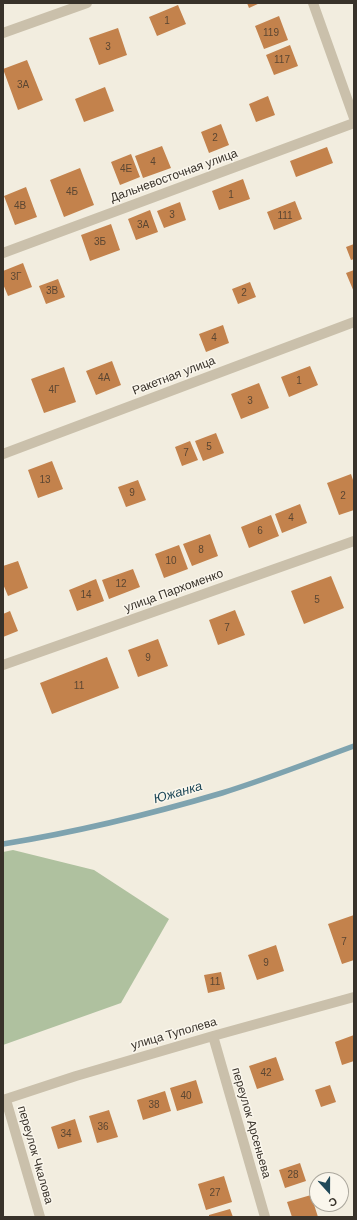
<!DOCTYPE html>
<meta charset="utf-8">
<style>
body{margin:0}
#map{position:relative;width:357px;height:1220px;overflow:hidden;background:#f2eddf;font-family:Arial,sans-serif}
canvas{display:block}
.frame{position:absolute;inset:0;border:4px solid #38322a;pointer-events:none}
.north{position:absolute;left:309px;top:1172px;width:40px;height:40px;box-sizing:border-box;background:#faf6ec;border:1px solid #aca89e;border-radius:50%;rotate:159deg;font-size:11px;font-weight:700;line-height:16px;text-align:center;color:#38322a}
.north::after{content:'';display:block;margin:auto;width:14px;height:18px;background:#204959;clip-path:polygon(50% 0,100% 100%,50% 72%,0 100%)}
</style>
<div id="map">
<canvas width="357" height="1220"></canvas>
<div class="frame"></div>
<div class="north">С</div>
</div>
<script>
const ctx = document.querySelector('canvas').getContext('2d');
ctx.lineJoin = 'round';
function fillPath(path, color) { ctx.fillStyle = color; ctx.fill(path, 'evenodd'); }
function stroke(path, color, width, dash) { ctx.strokeStyle = color; ctx.lineWidth = width; ctx.lineCap = dash ? 'butt' : 'round'; ctx.setLineDash(dash || []); ctx.stroke(path); }
function label(font, color, halo, rows, align = 'center') {
  ctx.font = font + ' Arial,sans-serif'; ctx.lineWidth = 3; ctx.setLineDash([]); ctx.textBaseline = 'middle'; ctx.strokeStyle = halo; ctx.fillStyle = color; for (const [text, x, y, turn = 0] of rows) {
    ctx.save(); ctx.translate(x, y); ctx.rotate((+turn || 0) * Math.PI / 180); ctx.textAlign = isNaN(turn) ? turn : align; if (halo) ctx.strokeText(text, 0, 0); ctx.fillText(text, 0, 0); ctx.restore();
  }
}
fillPath(new Path2D(`
 M13 850 94 870 169 919 121 1003 3 1045V852Z`), '#afc19f');
stroke(new Path2D(`
 M3 844C77 832 151 814 222 793 267 779 310 762 354 746`), '#7ea3af', 5.5);
fillPath(new Path2D(`
 M247 3H260L249 8Z
 M178 5 186 24 157 36 149 17Z
 M279 16 288 40 264 49 255 26Z
 M118 28 127 55 99 65 89 38Z
 M290 45 298 66 274 75 266 55Z
 M27 60 43 100 18 110 3 69Z
 M105 87 114 111 84 122 75 99Z
 M268 96 275 115 256 122 249 104Z
 M221 124 229 145 209 153 201 132Z
 M162 146 171 168 143 178 135 156Z
 M327 147 333 163 296 177 290 161Z
 M131 154 140 177 120 185 111 162Z
 M80 168 94 205 64 217 50 180Z
 M243 179 250 199 219 210 212 191Z
 M26 187 37 217 15 225 4 196Z
 M295 201 302 219 274 230 267 212Z
 M180 202 186 220 164 228 157 211Z
 M150 210 158 232 136 240 128 219Z
 M111 224 120 250 90 261 81 235Z
 M354 244V259L351 260 346 247Z
 M23 263 32 287 8 296 3 284V271Z
 M354 270V292L346 273Z
 M58 279 65 297 46 304 39 286Z
 M250 282 256 297 238 304 232 289Z
 M223 325 229 343 206 352 199 334Z
 M112 361 121 385 96 395 86 371Z
 M310 366 318 385 289 397 281 377Z
 M64 367 76 402 44 413 31 379Z
 M259 383 269 408 241 419 231 394Z
 M216 433 224 453 203 461 195 441Z
 M190 441 198 460 182 466 175 447Z
 M52 461 63 489 38 498 28 470Z
 M351 474 354 483V510L339 515 327 483Z
 M138 480 146 500 126 507 118 487Z
 M300 504 307 523 282 533 275 514Z
 M271 515 279 536 249 548 241 527Z
 M210 534 218 556 192 566 183 544Z
 M179 545 188 569 164 578 155 554Z
 M18 561 28 588 8 596 3 584V566Z
 M133 569 140 587 109 599 102 580Z
 M331 576 344 608 304 624 291 591Z
 M96 579 104 601 77 611 69 590Z
 M235 610 245 635 218 645 209 620Z
 M10 611 18 631 3 637V614Z
 M158 639 168 666 138 677 128 650Z
 M107 657 119 688 52 714 40 683Z
 M354 915V960L342 964 328 924Z
 M276 945 284 971 257 980 248 955Z
 M221 972 225 989 208 993 204 975Z
 M354 1035V1061L342 1065 335 1042Z
 M276 1057 284 1080 257 1089 249 1066Z
 M196 1080 203 1103 177 1111 170 1088Z
 M330 1085 336 1102 321 1107 315 1090Z
 M165 1091 171 1111 143 1120 137 1100Z
 M109 1110 118 1137 97 1143 89 1116Z
 M75 1119 82 1142 58 1149 51 1127Z
 M300 1163 306 1181 285 1188 279 1170Z
 M224 1176 232 1202 206 1210 198 1184Z
 M311 1195 318 1217H292L287 1202Z
 M230 1209 233 1217H209V1215Z`), '#c3824c');
stroke(new Path2D(`
 M3 253 354 123
 M3 454 354 322
 M3 665 354 541
 M213 1036 265 1217
 M3 1100 76 1076 213 1036 354 997
 M6 1100 40 1217`), '#cac0ab', 10);
stroke(new Path2D(`
 M313 3 354 118
 M3 33 87 3`), '#cac0ab', 10);
label('10px', '#5b4632', null, [
 ["1",167,21],
 ["119",271,33],
 ["3",108,47],
 ["117",282,60],
 ["3А",23,85],
 ["2",215,138],
 ["4",153,162],
 ["4Е",126,169],
 ["4Б",72,192],
 ["1",231,195],
 ["4В",20,206],
 ["3",172,215],
 ["111",285,216],
 ["3А",143,225],
 ["3Б",100,242],
 ["3Г",16,277],
 ["3В",52,291],
 ["2",244,293],
 ["4",214,338],
 ["4А",104,378],
 ["1",299,381],
 ["4Г",54,390],
 ["3",250,401],
 ["5",209,447],
 ["7",186,453],
 ["13",45,480],
 ["9",132,493],
 ["2",343,496],
 ["4",291,518],
 ["6",260,531],
 ["8",201,550],
 ["10",171,561],
 ["12",121,584],
 ["14",86,595],
 ["5",317,600],
 ["7",227,628],
 ["9",148,658],
 ["11",79,686],
 ["7",344,942],
 ["9",266,963],
 ["11",215,982],
 ["42",266,1073],
 ["40",186,1096],
 ["38",154,1105],
 ["36",103,1127],
 ["34",66,1134],
 ["28",293,1175],
 ["27",215,1193]
]);
label('12px', '#38322a', '#faf6ec', [
 ["Дальневосточная улица",174,176,-20],
 ["Ракетная улица",174,376,-21],
 ["улица Пархоменко",174,591,-20],
 ["улица Туполева",174,1034,-16],
 ["переулок Арсеньева",251,1123,74],
 ["переулок Чкалова",35,1155,74]
]);
label('italic 13px', '#204959', '#faf6ec', [
 ["Южанка",178,793,-16]
]);
</script>
